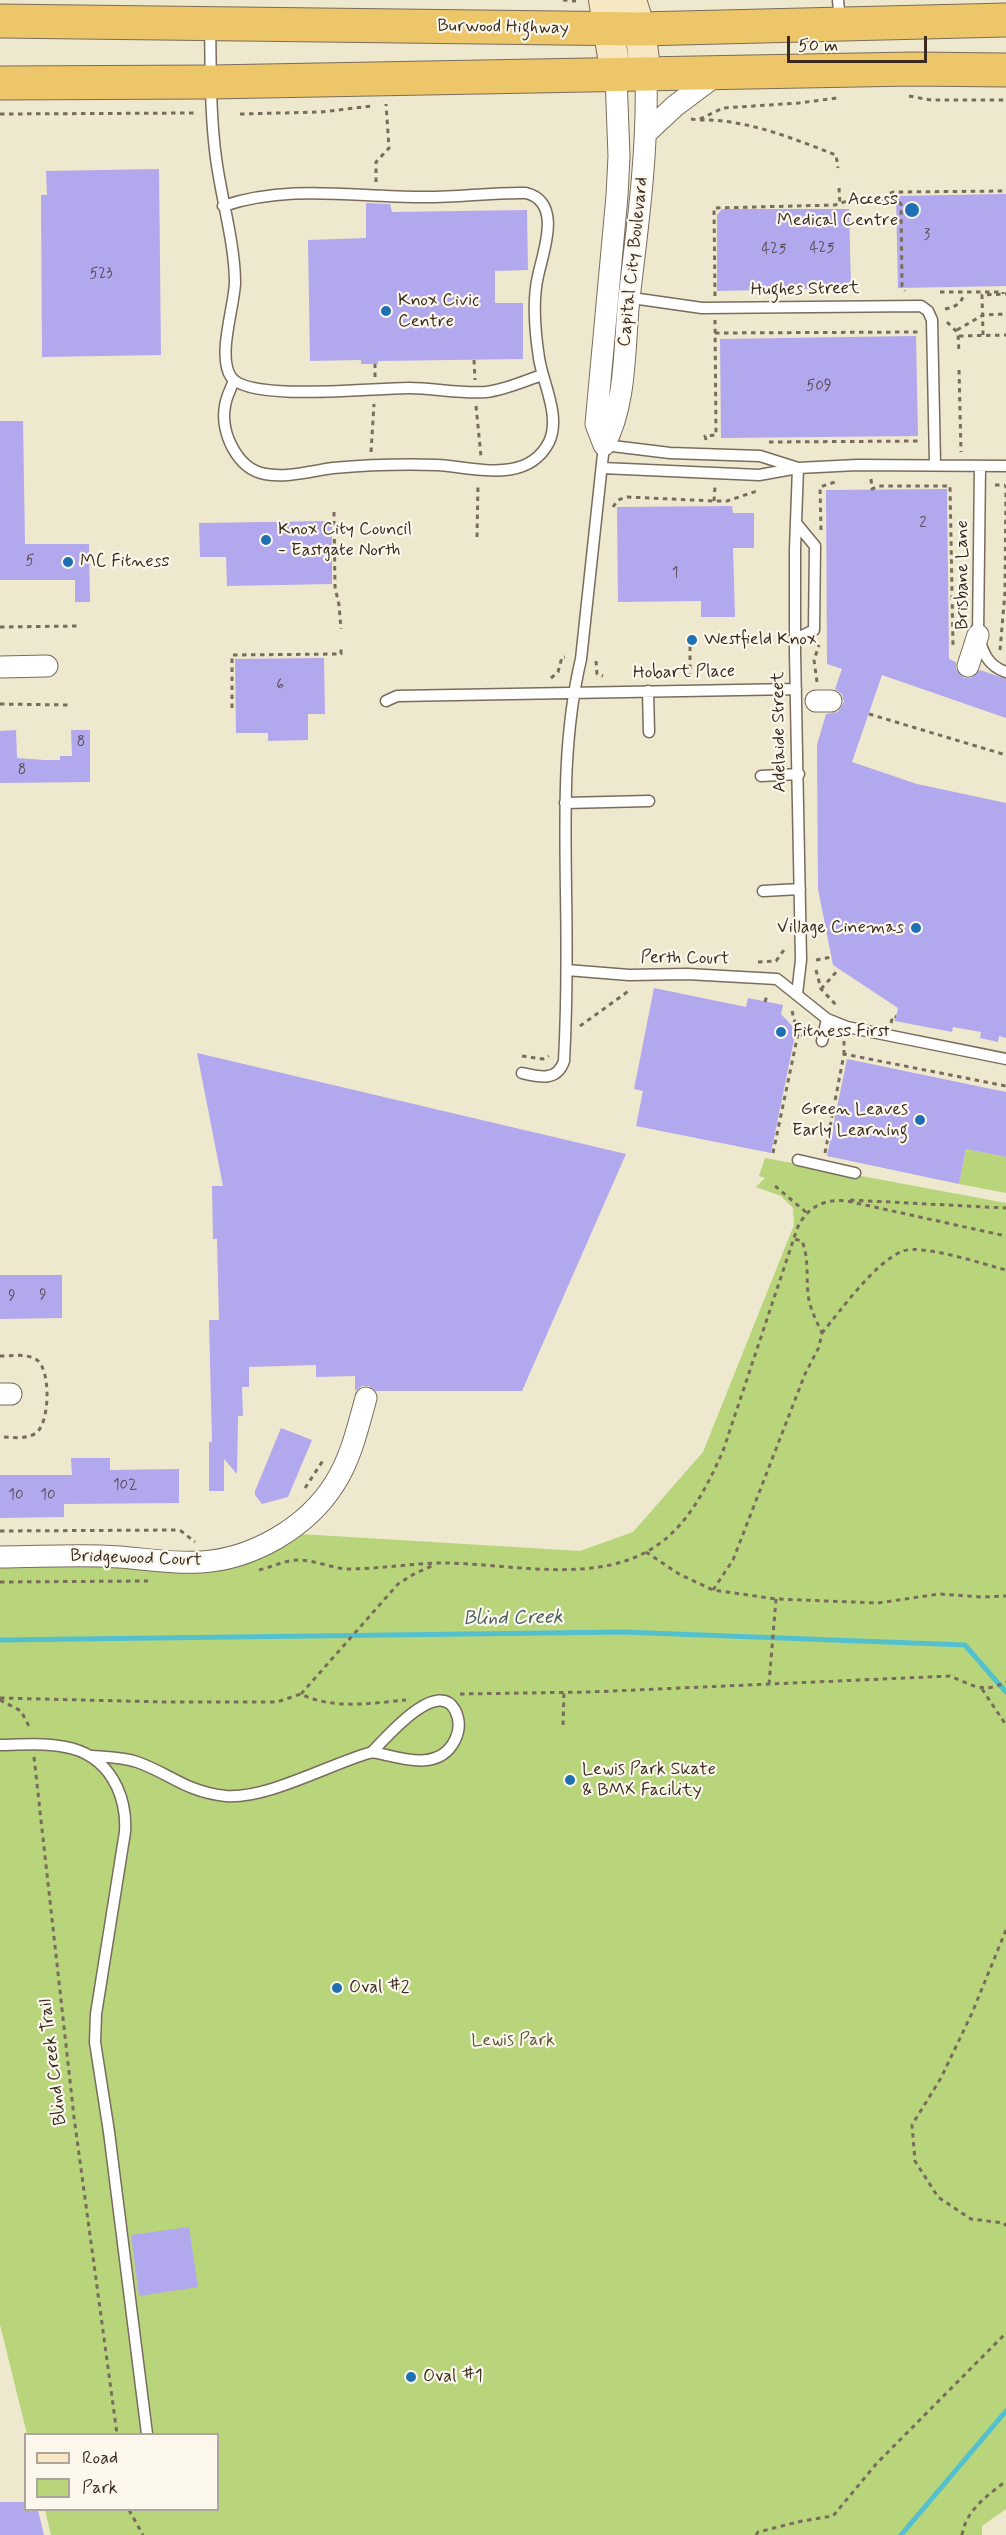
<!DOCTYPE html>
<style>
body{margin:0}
#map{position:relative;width:1006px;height:2535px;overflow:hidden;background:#eee8ce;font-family:Mynerve,sans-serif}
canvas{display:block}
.legend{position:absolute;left:24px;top:2433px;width:195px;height:78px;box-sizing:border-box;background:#fbf7ec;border:2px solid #aea59a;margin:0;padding:8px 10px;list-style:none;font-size:18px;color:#3b2a1e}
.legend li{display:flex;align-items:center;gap:12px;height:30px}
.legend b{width:30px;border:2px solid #aea59a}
.scale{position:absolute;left:787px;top:36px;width:140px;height:27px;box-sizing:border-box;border:3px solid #3b2a1e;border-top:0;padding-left:8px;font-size:18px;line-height:21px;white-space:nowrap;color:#3b2a1e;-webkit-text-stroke:4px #fbf7ec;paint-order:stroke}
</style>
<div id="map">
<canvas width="1006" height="2535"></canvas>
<ul class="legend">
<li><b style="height:8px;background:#f7e8c3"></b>Road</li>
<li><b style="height:16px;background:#b8d57b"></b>Park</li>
</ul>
<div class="scale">50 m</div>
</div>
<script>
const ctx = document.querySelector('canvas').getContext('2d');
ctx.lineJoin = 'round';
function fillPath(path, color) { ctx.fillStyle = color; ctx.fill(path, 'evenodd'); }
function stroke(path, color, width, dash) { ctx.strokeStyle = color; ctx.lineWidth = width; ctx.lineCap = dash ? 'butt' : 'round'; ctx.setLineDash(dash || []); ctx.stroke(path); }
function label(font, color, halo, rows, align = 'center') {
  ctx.font = font + ' Mynerve,sans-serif'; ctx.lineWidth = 4.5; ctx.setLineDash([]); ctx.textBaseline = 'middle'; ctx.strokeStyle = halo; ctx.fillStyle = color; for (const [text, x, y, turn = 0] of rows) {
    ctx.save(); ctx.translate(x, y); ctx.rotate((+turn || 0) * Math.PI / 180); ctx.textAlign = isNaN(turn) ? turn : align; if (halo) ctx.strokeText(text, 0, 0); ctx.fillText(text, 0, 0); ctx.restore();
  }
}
fillPath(new Path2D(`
 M966 1149 1006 1157V1193L959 1184Z
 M765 1158 1006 1203V2509L982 2526V2535H51L45 2510H218V2434H27L0 2325V1557L174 1562 284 1533 580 1551 633 1532 703 1452 794 1225 793 1208 781 1196 756 1187 765 1178 759 1176Z`), '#b8d57b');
stroke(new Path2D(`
 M0 1640 623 1632 965 1645 1006 1692
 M901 2535 1006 2411`), '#54c0ce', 5);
fillPath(new Path2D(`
 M159 169 161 355 42 357 41 195H47L46 171Z
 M1006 194V286L898 288 896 196Z
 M366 203 390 204 392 212 527 210 528 270 495 271V303H523V359L378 361V364H361V360L310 361 308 240 366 238Z
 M722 209H849L851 288 717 291V215Z
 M916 336 918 436 721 438 720 339Z
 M0 421H23L25 544H89L90 602H75V580H0Z
 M947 489 949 659 956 662V669L964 678H971L980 670 1006 679V718L882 675 852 762 917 784 1006 803V1038L999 1036 998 1042 980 1038 981 1032 953 1027 952 1032 895 1021 898 1008 833 965 818 889 817 745 826 714 838 712 844 702 842 694 835 689 842 669 827 664 826 490Z
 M732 506 733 513H754V548H733L735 617H701V601L618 602 617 507Z
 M332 521V584L227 586 226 557H200L199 523Z
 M324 658 325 714H308V740L268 741V733H236L235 659Z
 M16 730 17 758 44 760H60V756H72L71 730H90V782L0 783V731Z
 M654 988 746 1007 748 998 783 1005 781 1014 796 1030 771 1153 636 1126 643 1091 634 1089Z
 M197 1053 626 1154 522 1391H376L369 1386H362L355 1391V1376L316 1377V1365L249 1367V1387H242L243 1416H238L237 1474 224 1459V1491H209V1442H212L209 1320H219L217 1239H213L212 1186H223Z
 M847 1059 1006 1092V1157L966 1149 959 1184 827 1156Z
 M0 1275H62V1318L0 1319Z
 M281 1428 312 1440 288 1497 262 1504 255 1495V1491Z
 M71 1458H110V1470L179 1469V1503L64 1504V1517L0 1518V1475H72Z
 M189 2227 198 2287 139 2296 131 2235Z
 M0 2502H26V2510H38L44 2535H0Z`), '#b2a8ed');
const lane = new Path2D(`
 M838 0 840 21
 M210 26C211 70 210 114 216 158 221 197 235 244 235 283 234 308 217 356 231 377 248 402 377 388 409 388 434 388 461 394 486 392 505 390 524 381 542 375
 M223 206C290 184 352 197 420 197 455 198 491 192 526 193 563 202 543 252 538 276 532 302 535 332 539 358 543 384 561 416 549 442 527 485 474 467 437 465 402 464 367 465 333 468 311 471 287 478 265 474 237 469 220 432 225 406 226 397 231 389 234 380
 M625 297 702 308 921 306 928 311 932 320 935 464
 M980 466 978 635C983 653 988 666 1006 672
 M602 468 759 475 798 468 857 465 1006 466
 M795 639 814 630 815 546 796 523
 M648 691 649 732
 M386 701 397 696 796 689
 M761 776 799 774
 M565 803 649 801
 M763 891 800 889
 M567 970 629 975 687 974 777 979 827 1019 847 1027 1006 1059
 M797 994 801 960 795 652V549L798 468
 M822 1041 827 1019
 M522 1073C539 1077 557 1082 564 1061 567 1005 567 948 566 892 565 813 563 735 581 659L604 445 670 453 760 456 798 468
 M798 1160 855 1173
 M0 1745C46 1744 94 1738 117 1787 124 1802 126 1816 125 1832L96 2014 95 2042 109 2132 147 2434
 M92 1756C107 1757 123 1757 137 1762 171 1774 186 1792 226 1796 267 1799 328 1765 369 1753 375 1751 380 1754 386 1755 411 1761 441 1768 455 1740 460 1730 460 1720 455 1710 437 1677 385 1739 372 1752`);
const street = new Path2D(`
 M646 133 675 106 719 73
 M604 445C627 404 624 344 629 298 638 224 648 150 646 76
 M604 445 596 424 617 196 619 156 616 76
 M968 666 978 635
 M0 667 47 666
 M816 701H831
 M0 1394H11
 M0 1557C39 1557 80 1554 119 1557 146 1559 173 1564 201 1562 252 1559 307 1528 335 1483 351 1458 358 1427 366 1398`);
const secondary = new Path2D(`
 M604 0 616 76
 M631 0 640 29 646 76`);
const highway = new Path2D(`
 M0 21 640 29 1006 20
 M0 83 211 82 912 69 1006 70`);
stroke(lane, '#7a6c5c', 13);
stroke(street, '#7a6c5c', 23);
stroke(secondary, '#7a6c5c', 32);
stroke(highway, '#7a6c5c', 35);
stroke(new Path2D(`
 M563 0 576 1
 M909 96 931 100H1006
 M0 114 195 113
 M240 114 321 112 372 106
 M691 119 698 120 723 108 799 103 837 98
 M700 120C747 119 794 139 836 155L838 168
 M376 182V162L389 148 386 104
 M839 188 840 204
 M882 200H897L901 204 902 286 905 291
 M887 200V194L894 192 1006 191
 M940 292H1003V294
 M715 296 714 208 835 205 850 200H863
 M945 309C955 307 962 304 964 293
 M947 322 958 333 959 353
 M957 330 983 315 1006 314
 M715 333 919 332
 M983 335 982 295 1006 294
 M959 336 1006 335
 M474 360 475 380
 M959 370 961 452
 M375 377V364
 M476 406 481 456
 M706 440 705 436 716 435 715 320
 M769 442 921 441
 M371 452 374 404
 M871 479 872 489 879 486H950L953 645
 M995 485H1005
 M714 501 715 486
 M613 507 618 500 627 497 714 501H727L757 491
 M334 512 335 587 339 605 341 629
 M821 530 820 487 835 482
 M477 537 478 485
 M0 627 79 626
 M1000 650 1005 592 1006 485
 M596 661 597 674 603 676
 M551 678 558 672 562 657H565
 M690 678V634
 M817 682 814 660 819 645
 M0 704 70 705
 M232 708V655L341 654V648
 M869 714 1006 755
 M708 959H717L716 957
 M816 960 832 957
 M758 962 776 961 786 947
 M816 970 821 989 838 1007
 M821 989 839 969
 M765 1002 767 995
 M792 1011 798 1034 809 1037
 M891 1023 893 1016 896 1017
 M580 1026 630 990
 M844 1041V1054
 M522 1056 543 1059 549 1056
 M773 1153 798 1034
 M825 1153 844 1054 1006 1086
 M775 1186 807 1213
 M850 1200 1006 1208
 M822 1333C841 1310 876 1261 903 1251 923 1244 983 1264 1006 1270
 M0 1356C11 1356 27 1353 37 1360 51 1370 50 1423 36 1433 26 1440 11 1437 0 1437
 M305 1488 324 1459
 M0 1531 176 1530 181 1531 195 1542
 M646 1552 679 1574 713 1590 776 1599 878 1603 939 1594 982 1597 1006 1596
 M259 1570C272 1567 285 1560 298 1560 315 1560 331 1568 347 1569 377 1569 408 1564 438 1563 509 1562 602 1589 663 1541 692 1518 708 1484 723 1451L797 1229C806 1208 824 1198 847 1201L1006 1236
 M0 1582 148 1581
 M713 1590 733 1560 805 1374 819 1347 822 1333C816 1320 809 1307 808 1293 806 1275 809 1258 802 1241L794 1239
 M769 1684 776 1599
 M982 1689 1006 1725
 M301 1694 398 1584 414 1574 434 1565
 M460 1694 590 1692 950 1676C972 1685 983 1694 1006 1682
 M0 1698 166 1702H277L301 1694C333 1710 372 1703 406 1700
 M0 1700 21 1711 31 1730
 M563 1725 564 1692
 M34 1757 74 2117 117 2434
 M1006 1930 972 2013 941 2078 912 2125 915 2161 938 2197 971 2219 1004 2223 1006 2226
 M129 2510 143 2535
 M756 2535 758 2532 802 2521 833 2516 877 2463 1006 2333
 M962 2535C966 2510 987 2496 1006 2481`), '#7a6c5c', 3, [4.5, 4.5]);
stroke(lane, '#fff', 10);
stroke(street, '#fff', 21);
stroke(secondary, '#f7e8c3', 30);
stroke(highway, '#ecc669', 33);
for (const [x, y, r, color] of [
 [912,210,8,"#1f6fb2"],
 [386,311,6,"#1f6fb2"],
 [266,540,6,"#1f6fb2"],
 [68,562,6,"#1f6fb2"],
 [692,640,6,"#1f6fb2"],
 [916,928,6,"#1f6fb2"],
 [781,1032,6,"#1f6fb2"],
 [920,1120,6,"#1f6fb2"],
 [570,1780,6,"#1f6fb2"],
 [337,1988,6,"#1f6fb2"],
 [411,2377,6,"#1f6fb2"]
]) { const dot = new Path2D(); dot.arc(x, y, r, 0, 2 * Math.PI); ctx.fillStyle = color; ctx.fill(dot); stroke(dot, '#fbf7ec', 2); }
label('15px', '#594a52', null, [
 ["3",927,236],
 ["425",822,249],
 ["425",774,250],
 ["523",101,275],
 ["509",819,387],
 ["2",923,524],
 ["5",30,562],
 ["1",675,574],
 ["6",280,686],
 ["8",81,743],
 ["8",22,771],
 ["9",43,1296],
 ["9",12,1297],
 ["102",125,1486],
 ["10",16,1496],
 ["10",48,1496]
]);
label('18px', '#3b2a1e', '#fbf7ec', [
 ["Burwood Highway",503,28,1],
 ["Capital City Boulevard",634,262,-84],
 ["Hughes Street",805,290,-1],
 ["Brisbane Lane",963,575,-90],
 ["Hobart Place",684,673,-1],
 ["Adelaide Street",780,732,-91],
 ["Perth Court",685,959,1],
 ["Bridgewood Court",136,1559,2],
 ["Blind Creek Trail",54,2062,-97]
]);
label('18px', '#3b2a1e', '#fbf7ec', [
 ["Access",898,200,"right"],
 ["Medical Centre",898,221,"right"],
 ["Knox Civic",398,301],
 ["Centre",398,322],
 ["Knox City Council",278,530],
 ["- Eastgate North",278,551],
 ["MC Fitness",80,562],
 ["Westfield Knox",704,640],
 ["Village Cinemas",904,928,"right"],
 ["Fitness First",793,1032],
 ["Green Leaves",908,1110,"right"],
 ["Early Learning",908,1131,"right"],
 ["Lewis Park Skate",582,1770],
 ["& BMX Facility",582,1791],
 ["Oval #2",349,1988],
 ["Oval #1",423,2377]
], 'left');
label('18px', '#5a5535', '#fbf7ec', [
 ["Lewis Park",513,2041]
]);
label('italic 20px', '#445e5c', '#fbf7ec', [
 ["Blind Creek",513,1619,-1]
]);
</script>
